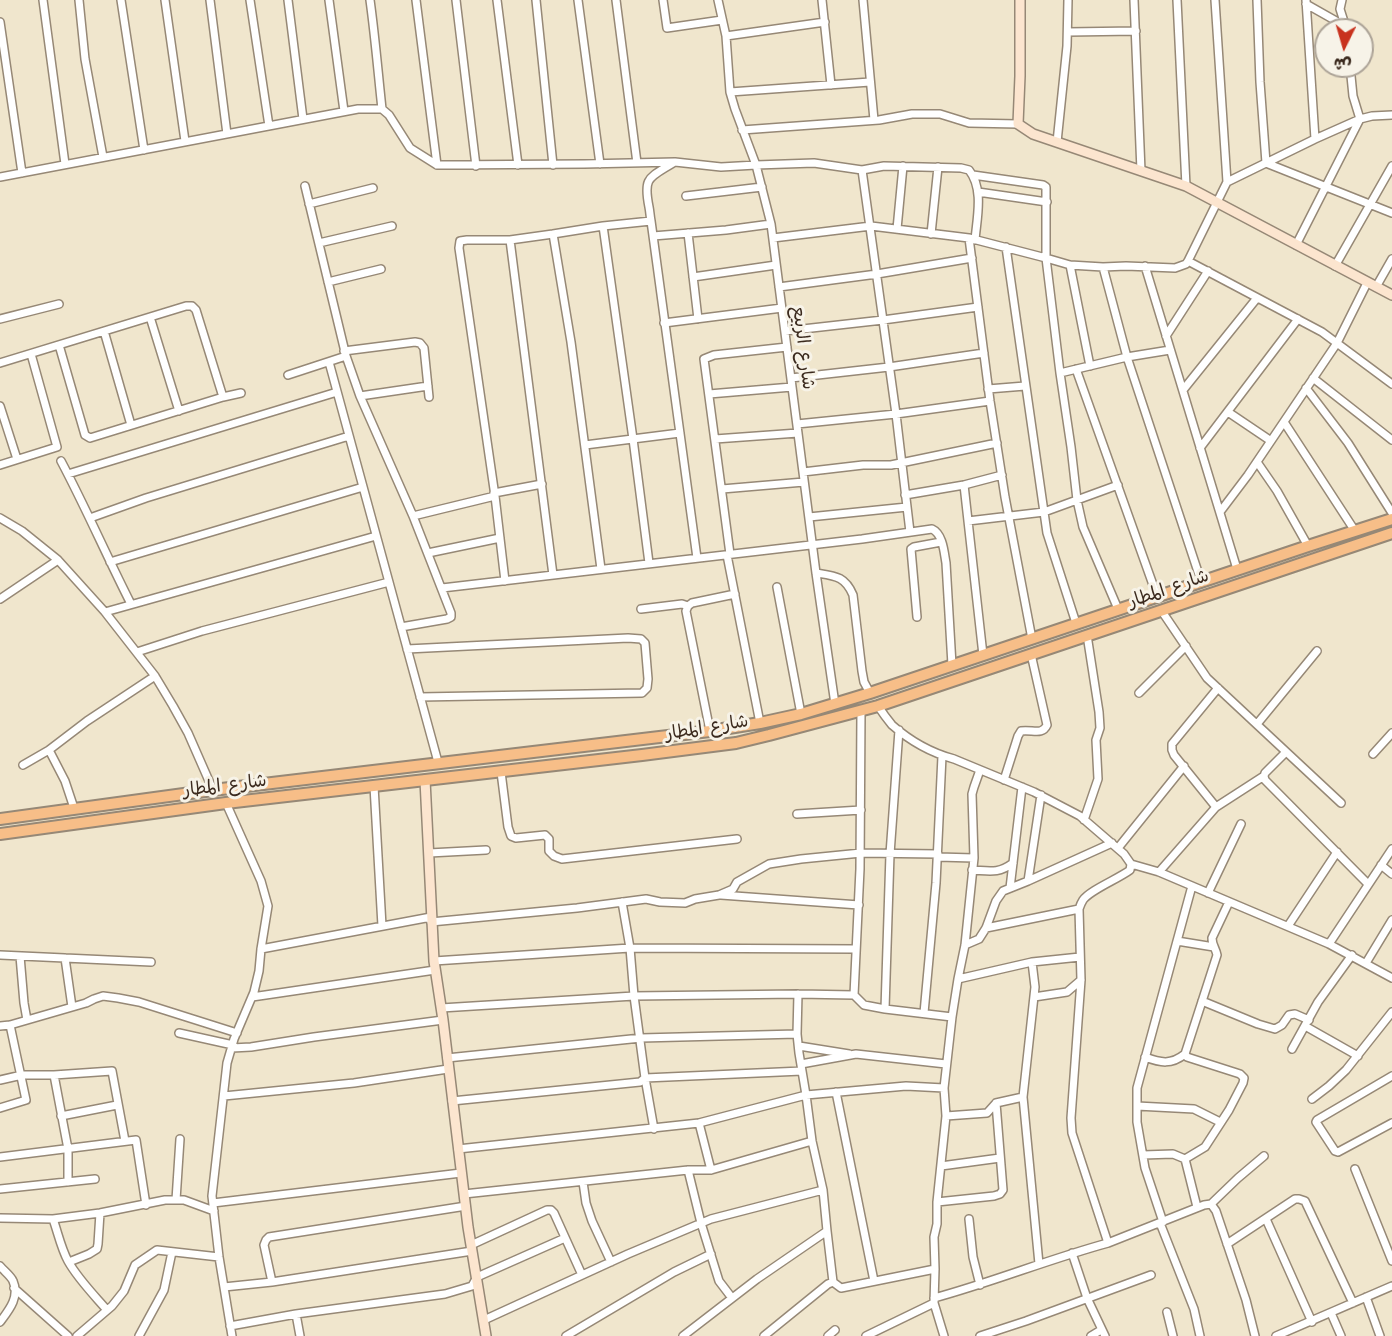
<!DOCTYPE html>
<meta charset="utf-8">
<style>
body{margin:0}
#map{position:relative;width:1392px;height:1336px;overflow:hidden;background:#f0e6cd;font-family:"Architects Daughter","Playpen Sans Arabic",sans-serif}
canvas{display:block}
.north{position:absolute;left:1314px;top:18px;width:60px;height:60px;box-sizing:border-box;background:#f7f3e8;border:2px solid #aca397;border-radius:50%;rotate:185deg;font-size:16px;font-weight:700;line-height:24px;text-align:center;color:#3b2a1e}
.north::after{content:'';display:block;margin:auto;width:21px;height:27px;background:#c8321e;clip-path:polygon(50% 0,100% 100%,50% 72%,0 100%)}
</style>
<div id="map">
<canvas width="1392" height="1336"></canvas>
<div class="north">ش</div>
</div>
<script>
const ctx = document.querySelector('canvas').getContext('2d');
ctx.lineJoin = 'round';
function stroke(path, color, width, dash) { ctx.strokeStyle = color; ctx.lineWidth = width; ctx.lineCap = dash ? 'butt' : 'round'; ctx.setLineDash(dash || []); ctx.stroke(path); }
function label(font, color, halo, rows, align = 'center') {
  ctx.font = font + ' "Architects Daughter","Playpen Sans Arabic",sans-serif'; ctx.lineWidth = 6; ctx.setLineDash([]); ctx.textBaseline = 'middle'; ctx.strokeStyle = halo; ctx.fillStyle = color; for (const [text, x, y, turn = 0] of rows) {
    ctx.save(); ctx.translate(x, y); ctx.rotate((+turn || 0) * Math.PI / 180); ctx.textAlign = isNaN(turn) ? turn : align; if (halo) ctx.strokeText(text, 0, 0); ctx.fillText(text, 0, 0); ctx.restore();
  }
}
const street = new Path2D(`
 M43 0 65 164
 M79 0 85 59 103 157
 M121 0 144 150
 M165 0 185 141
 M210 0 227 134
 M250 0 269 126
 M288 0 303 119
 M329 0 344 111
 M370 0C375 36 378 72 382 109
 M416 0 437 165
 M456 0 476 166
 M497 0 518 165
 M536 0 553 165
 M578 0 600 164
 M616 0 637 163
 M663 0 667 28 722 20
 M718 0 726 36 730 92 735 109 756 165 771 224 816 573 835 704
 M822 0 831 85
 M863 0 874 120
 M1134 0 1141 171
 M1177 0 1186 186
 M1215 0 1227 182
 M1257 0 1260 82 1266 163 1392 213
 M1306 0 1315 139
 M1342 0 1340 9 1346 28
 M1306 4 1345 26
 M0 22 22 173
 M1068 32 1136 31
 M726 36 825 22
 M730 92 870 82
 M742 130 879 120 912 114H940L969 123 1018 124
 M1057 142 1067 46 1068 0
 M862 170 896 414 910 532
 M973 175 1043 185 1046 187V258L1060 373 1071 447 1077 500 1083 527 1118 609
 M0 177 358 109H382L389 115 410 148 437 165 584 164 675 162 721 167 756 165 814 163 862 170 884 166 961 168 969 170C984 189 977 217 975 240
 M305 186 346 356 360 396 413 516 451 613V617L447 619 401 627
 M978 192 1047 202
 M686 196 762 187
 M309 204 373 188
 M651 221 697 558
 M603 226 633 439 649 563
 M897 229 903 166
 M688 233 698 319
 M931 234 938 167
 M653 236 726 230 771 224
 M773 238 871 226 969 238 1046 258 1070 265 1103 267 1126 266 1175 268 1186 264 1188 261 1227 182 1315 139 1360 119 1372 116 1392 115
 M969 238 990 401 1005 497 1032 639
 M510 240 553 575
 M319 243 392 226
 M1296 245 1360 119 1353 96 1350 66
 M1006 247 1047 533 1076 623
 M1188 261 1322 332 1392 384
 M1070 265 1090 366
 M1145 266 1237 569
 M1335 266 1392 166
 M1103 267 1127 357 1201 581
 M693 277 776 265
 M328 282 381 269
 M779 287 877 274 972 258
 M1376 287 1392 259
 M150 317 179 411
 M0 319 59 304
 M664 323 782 308
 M104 331 131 425
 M785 331 883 320 978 307
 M1166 336 1208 271
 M59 345 85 435 90 438 223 397 241 393
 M344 351 415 342 420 343 424 348 429 397
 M329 362 438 762
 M0 363 186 306H192L196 310 223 397
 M1076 369 1157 596
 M1060 373 1127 357 1170 350
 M288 375 346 356
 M791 378 889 367 984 353
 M1313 378 1392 440
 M1306 388 1348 443 1392 513
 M988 389 1025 386
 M1183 390 1257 298
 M709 394 792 387
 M360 396 428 386
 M0 406 17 459
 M1228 412 1271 441
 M1284 422 1355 531
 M797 424 896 414 990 401
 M715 439 798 433
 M585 445 680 433
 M1200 448 1298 319
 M61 461C86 508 107 557 131 604
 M1257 462 1277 491 1308 546
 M0 465 57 447 31 354
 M803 472 863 465H891L997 443
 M68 474 337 392
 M964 485 983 655
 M722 489 804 482
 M494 493 542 484
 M905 495 964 485 1002 475
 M1220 512 1248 475 1337 343 1367 283
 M413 516 495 496
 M809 517 907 507
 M0 518 22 531 58 560 105 612 155 676 173 706 188 733 213 790
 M90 518 146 498 349 436
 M968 521 1044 512 1118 485
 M428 553 500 538
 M730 554 704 359 714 355 787 347
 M727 555 760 723
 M110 562 363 487
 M601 569 571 342 553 234 603 226 651 221C650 216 650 212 649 207 643 177 649 178 673 163
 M816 573C835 576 845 576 853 595L862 671 864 682 870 693
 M505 581 495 496 459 248 460 241 467 240H510L553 234
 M777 587 801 714
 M442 588 862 539 932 529C943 534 944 552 946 563L952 665
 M0 599 58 560
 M641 609 682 604 688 606
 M1161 610 1207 678 1341 803
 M105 612 376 536
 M917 617 911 549 914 547 941 542
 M407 649 628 638 641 639 645 643 648 679 647 688 642 693 420 697
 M137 652 202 631 389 582
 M1139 693 1186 646
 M878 706C882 712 887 719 892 725 909 740 932 753 954 759L1034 792 1080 816 1124 854 1131 864 1130 870C1118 879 1090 890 1083 900 1081 903 1080 906 1079 909L1081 980 1071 1118 1072 1133 1108 1243 1204 1205 1211 1204 1216 1211 1246 1300 1255 1336
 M861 711 860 869 854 995 864 1005 885 1009 952 1017
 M1257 724 1317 651
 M710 731 686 611 688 606 692 603 735 594
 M49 750 65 781 74 808
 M1286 752 1265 773 1264 776 1265 780 1368 884
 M1373 754 1392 733
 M23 765 49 750 87 721 155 676
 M501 772 508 827 511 836 516 838 545 835 549 839V851L554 856 562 859 737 839
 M1004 780 1018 736 1021 731C1032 729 1042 736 1047 725L1031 654
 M374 786 382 926
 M226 803 261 881 268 906 261 949 259 971 254 992 234 1039 227 1063 212 1196 219 1257 232 1336
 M1216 807 1174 755 1172 750V744L1218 688
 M797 814 861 810
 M1084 820 1098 779 1096 740 1100 728 1099 712 1087 635
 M1118 848 1184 766
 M429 853 486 850
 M938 857 974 858
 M1131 864 1159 872 1329 944 1392 978
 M1381 865 1392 874
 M972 870C990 871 998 874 1013 863
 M1159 872 1216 807 1264 776
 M1028 881 1041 795
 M1010 888 1022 787
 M1208 893 1241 824
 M721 895 859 905
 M622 902 630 948 634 996 645 1078 654 1129
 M431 922 577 908 646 899 660 902 685 903 695 899 719 895 733 889 737 882 769 864 801 859 861 853 938 854
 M1288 926 1337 852
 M986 928 1079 909
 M1177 941 1214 947
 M1329 944 1392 849
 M965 945 979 939 986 928 996 901 1003 891 1028 881 1112 843
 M261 949 431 917
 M0 955 151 962
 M20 956 24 1003 27 1020
 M65 958 72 1007
 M434 961 630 948 856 949
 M1032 962 1035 987 1023 1097 1039 1264
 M1366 963 1392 920
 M958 979 965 945 974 858 972 794 974 787 980 770
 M252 997 435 970
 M1034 997 1067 992 1081 980
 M1202 1001 1258 1024 1275 1029 1282 1025 1289 1015 1295 1014 1309 1020
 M441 1008 634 996 798 994 854 995
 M885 1009 890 854 899 730
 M924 1013 936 883 942 756
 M0 1026 10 1025 86 1003 94 999 103 996 118 998 139 1002 237 1033
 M1305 1026 1358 1056
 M179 1033 233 1045
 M799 1046 849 1054
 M232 1048 251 1047 314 1037 443 1020
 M1292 1049 1318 1002 1352 955
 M1145 1057C1161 1063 1171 1065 1185 1054
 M447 1058 641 1038 797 1034
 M801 1064 856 1054 946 1064
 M54 1075 68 1149V1182
 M1392 1076 1317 1120 1316 1122 1335 1151 1338 1152 1392 1123
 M0 1080 22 1075H54L112 1071 125 1141
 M836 1092 874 1281
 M224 1096 354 1083 448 1069
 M1312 1099 1329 1086 1346 1070 1392 1012
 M452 1101 640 1082 645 1078 802 1071
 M1137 1106 1194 1109 1220 1122
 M0 1108 26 1100 10 1025
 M61 1116 117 1105
 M946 1116 987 1113 996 1103 1023 1097
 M699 1123 711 1170
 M458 1149 699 1123 806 1095 906 1086 944 1088
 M1143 1155 1173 1154 1185 1159 1197 1207
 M0 1157 136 1140 146 1205
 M1185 1159 1205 1147 1229 1110 1243 1083 1244 1078 1240 1074 1190 1058 1187 1057 1185 1054 1217 955C1216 949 1212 945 1212 938L1229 902
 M941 1166 1000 1158
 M1355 1169 1392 1261
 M688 1170 701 1223 719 1281 732 1298
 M583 1182 586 1203 592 1221 611 1262
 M0 1189 95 1179
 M464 1194 688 1170H711L812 1141
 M176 1200 180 1139
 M937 1202 994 1196 1000 1194 1003 1190 996 1103
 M213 1203 461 1173
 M1211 1204 1238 1178 1264 1156
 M0 1218 53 1219 100 1213 165 1200H184L214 1211
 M53 1219C58 1233 61 1248 68 1261 78 1279 94 1295 107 1310
 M969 1219 973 1257 980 1285
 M1266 1219 1312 1322
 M1163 1222 1145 1168 1137 1122V1088L1192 886
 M1160 1223 1194 1309 1200 1336
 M1227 1244 1295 1199H1299L1305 1201 1353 1303
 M471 1245 547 1210H551L554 1213 582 1275
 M1072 1253 1087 1298 1105 1336
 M69 1262 89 1254 97 1249 98 1244 100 1213
 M0 1266C4 1271 11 1276 13 1281 20 1297 9 1310 0 1322
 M272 1282 264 1245 266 1240 269 1237 466 1206
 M833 1282 841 1288 935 1269
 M224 1287 272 1282 472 1251
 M14 1288 68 1336
 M1366 1297 1380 1336
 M934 1298C993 1282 1049 1259 1108 1243
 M1167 1312 1173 1336
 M1331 1313 1341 1336
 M296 1314 300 1336
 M484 1320 628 1254 711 1219 823 1190
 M230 1326 296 1314 445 1294 472 1286 477 1277 565 1238
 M77 1336 112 1306 124 1291 135 1265 157 1250 219 1257
 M139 1336 164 1290 172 1252
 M566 1336 674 1272 711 1254
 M683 1336 757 1279 827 1231 823 1190 812 1141 806 1095 799 1053 797 1034 798 994
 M764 1336 828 1284 833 1282 827 1231
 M828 1336 835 1330
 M866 1336 934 1303
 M944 1336 934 1303 935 1269 934 1237 937 1224V1202L946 1116 944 1088 952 1017 958 979 1032 962 1080 957
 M980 1336 1026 1321 1151 1275
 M1091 1336 1101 1330
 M1276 1336 1392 1286`);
const secondary = new Path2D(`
 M1020 0V76L1018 124 1033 134 1186 186 1392 295
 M425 780 434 961 443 1020 468 1227 486 1336`);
const primary = new Path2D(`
 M0 819 213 790 710 731 760 723 801 714 870 693 1308 546 1392 519
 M0 834 226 803 642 755 736 743 769 735 878 706 1392 533`);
stroke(street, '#968876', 10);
stroke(secondary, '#968876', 12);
stroke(primary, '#968876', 14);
stroke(street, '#fff', 7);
stroke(secondary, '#fce5cf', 9);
stroke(primary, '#f7be88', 10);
label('18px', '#3b2a1e', '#f7f3e8', [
 ["شارع الربيع",802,348,83],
 ["شارع المطار",1169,590,-19],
 ["شارع المطار",707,729,-9],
 ["شارع المطار",225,787,-7]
]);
</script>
